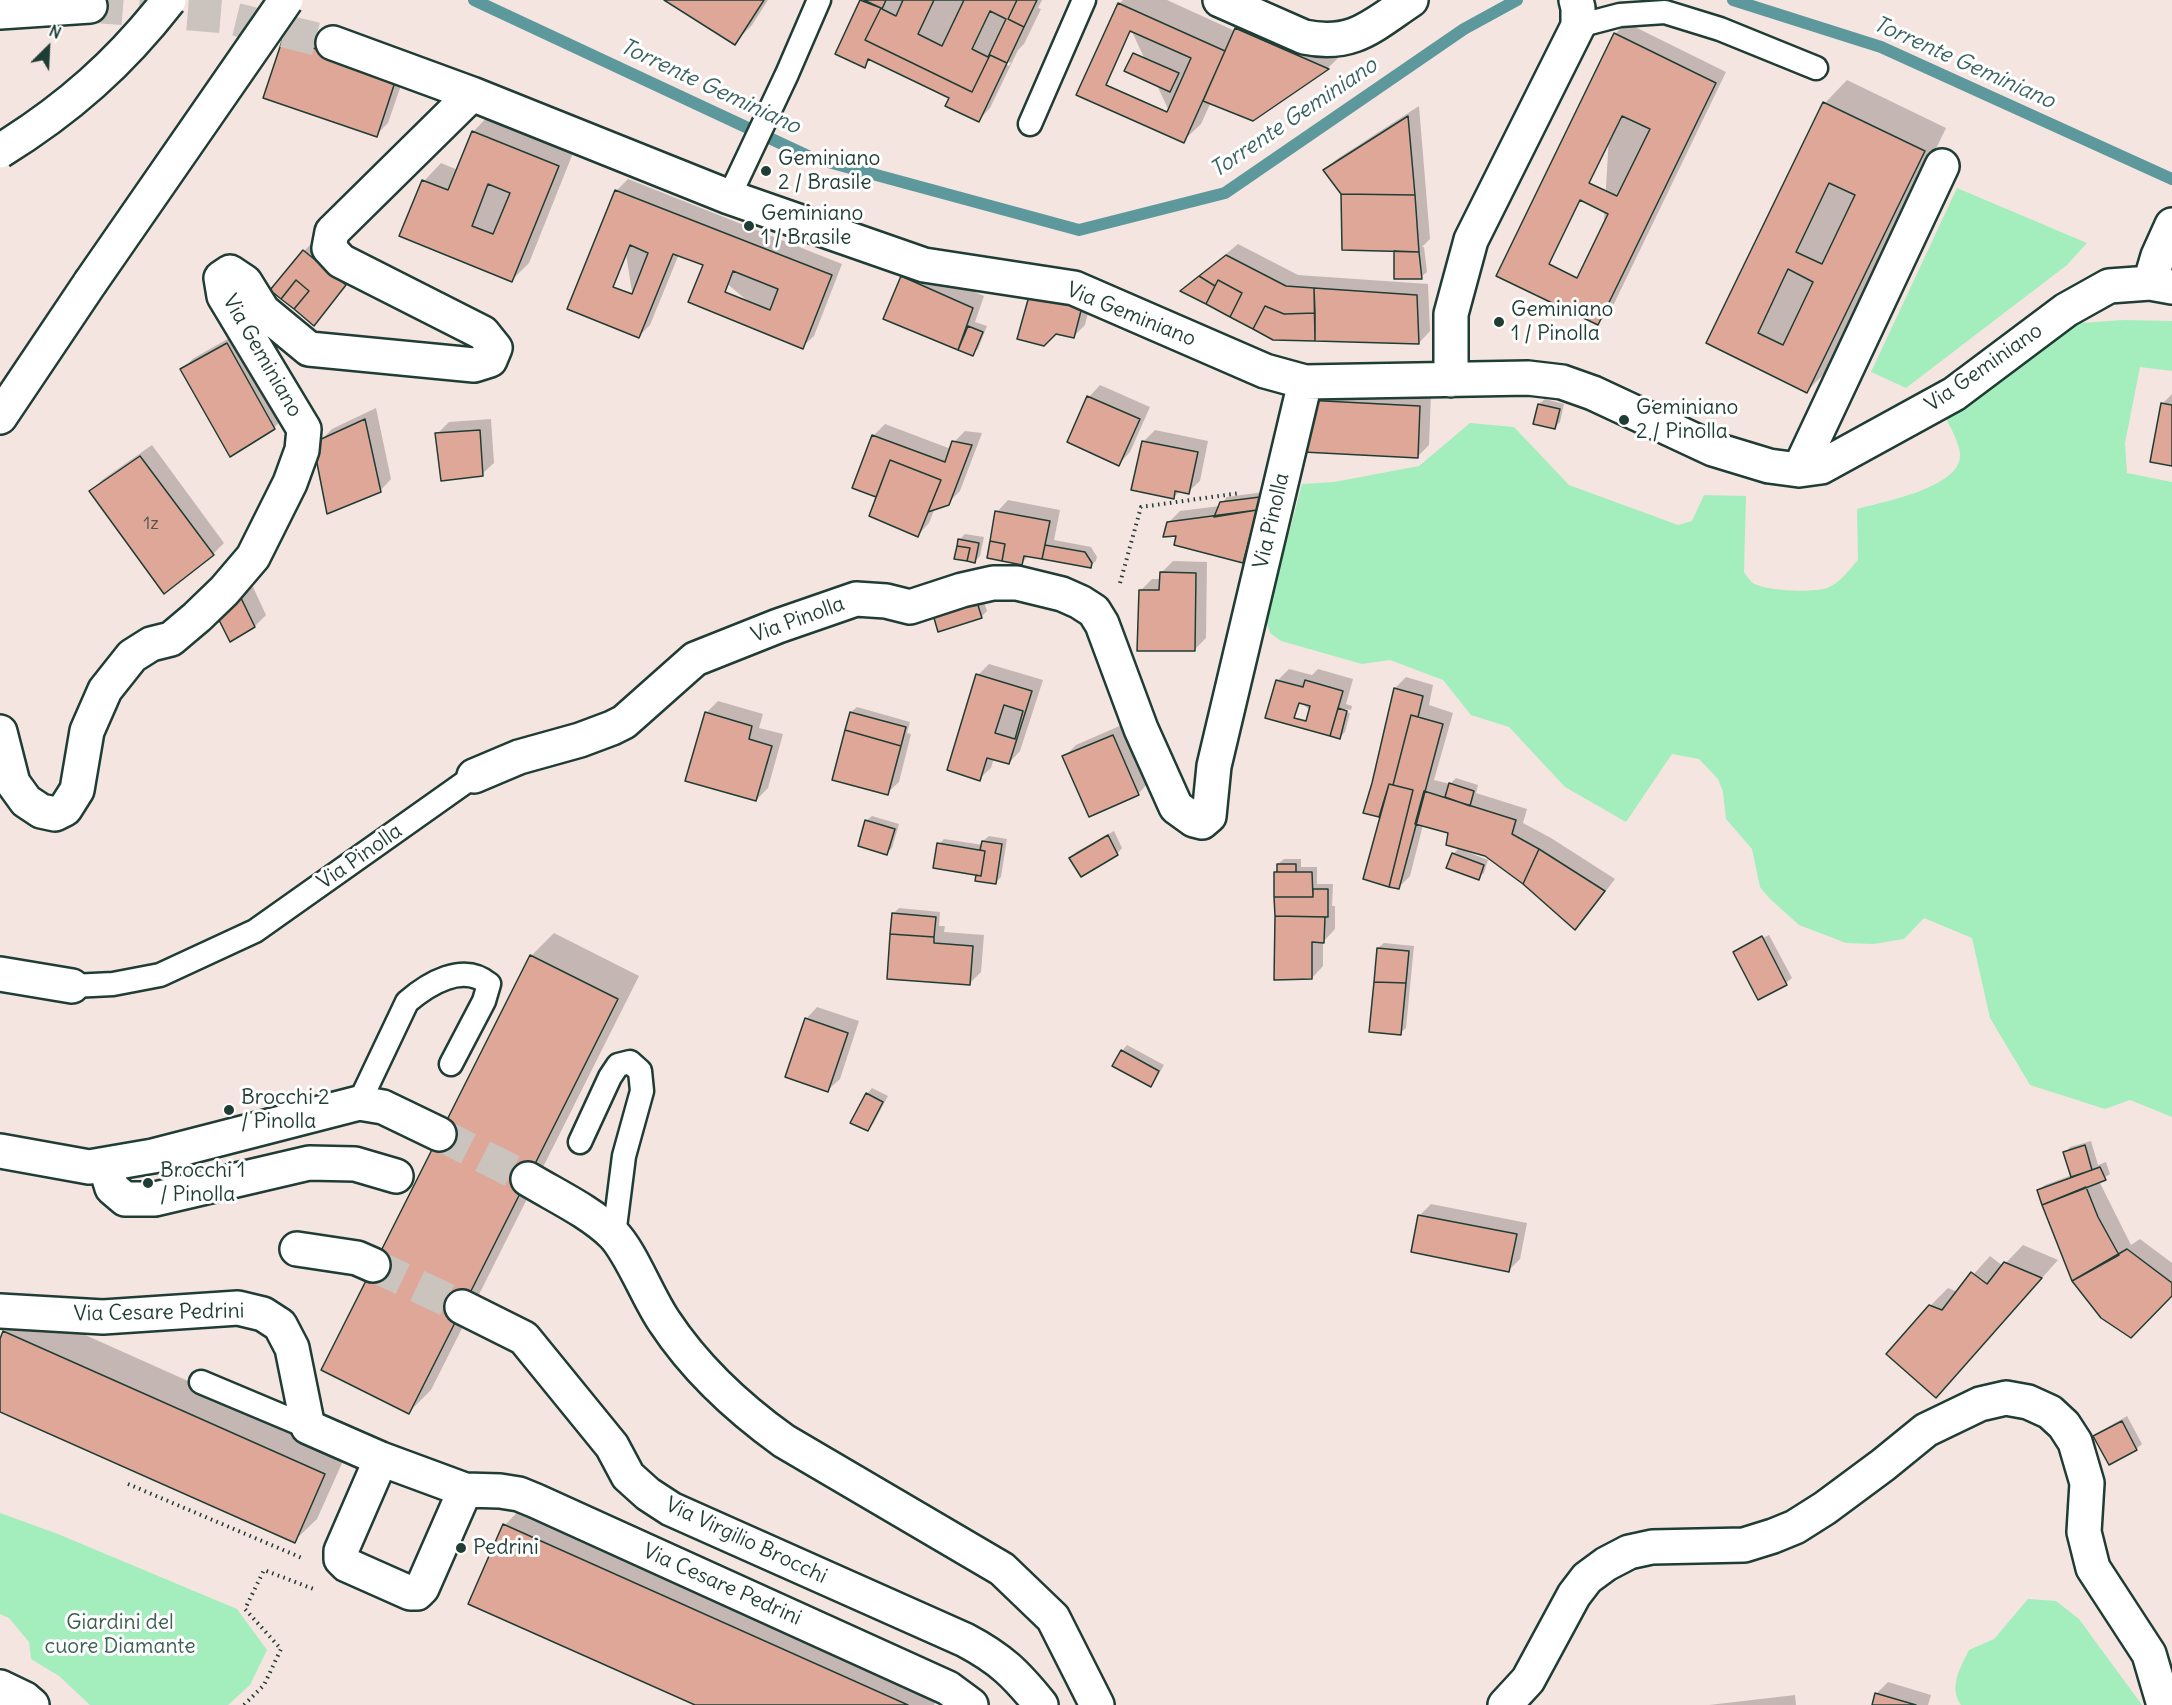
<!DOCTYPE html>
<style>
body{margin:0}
#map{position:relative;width:2172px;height:1705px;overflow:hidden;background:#f5e5e0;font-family:Delius,sans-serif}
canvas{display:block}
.north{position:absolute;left:18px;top:18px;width:60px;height:60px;-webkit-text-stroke:4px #fff;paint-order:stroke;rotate:24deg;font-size:16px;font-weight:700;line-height:24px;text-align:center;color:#1f3d34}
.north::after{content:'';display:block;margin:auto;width:21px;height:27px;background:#1f3d34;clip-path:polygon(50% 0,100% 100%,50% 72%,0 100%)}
</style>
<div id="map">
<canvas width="2172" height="1705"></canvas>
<div class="north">N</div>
</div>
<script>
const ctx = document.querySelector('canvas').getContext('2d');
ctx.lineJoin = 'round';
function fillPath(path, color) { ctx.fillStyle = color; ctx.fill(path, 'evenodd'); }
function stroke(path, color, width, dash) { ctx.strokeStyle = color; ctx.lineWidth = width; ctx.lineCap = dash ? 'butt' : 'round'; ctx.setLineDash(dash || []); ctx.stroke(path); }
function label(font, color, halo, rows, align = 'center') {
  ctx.font = font + ' Delius,sans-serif'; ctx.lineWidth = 6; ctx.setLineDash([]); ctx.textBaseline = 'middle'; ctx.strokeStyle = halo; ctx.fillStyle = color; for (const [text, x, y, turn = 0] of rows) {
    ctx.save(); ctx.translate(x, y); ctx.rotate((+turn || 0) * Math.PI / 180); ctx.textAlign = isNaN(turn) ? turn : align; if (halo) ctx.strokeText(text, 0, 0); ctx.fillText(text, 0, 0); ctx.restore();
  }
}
fillPath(new Path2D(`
 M1957 188 2087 243 2067 265 1906 388 1871 372Z
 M2124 320 2172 321V371L2140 367 2125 443 2127 473 2172 482V1117L2130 1100 2105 1109 2030 1085 1990 1018 1972 938 1924 918 1904 939 1874 944 1846 943 1799 925 1769 898 1760 887 1752 849 1726 819 1723 792 1718 779 1699 759 1672 754 1626 822 1565 787 1509 727 1471 715 1443 680 1390 660 1362 664 1281 641 1270 633 1266 620 1302 484 1334 482 1419 466 1470 423 1514 427 1569 485 1678 525 1692 521 1704 495 1746 496 1744 572C1747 576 1750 581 1753 583 1765 591 1813 593 1827 588 1840 583 1849 570 1858 560L1857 509C1882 502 1959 488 1960 456 1961 445 1948 423 1943 412L2063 327 2080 323Z
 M0 1513 58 1534 237 1609 267 1650 250 1685 228 1705H90L59 1676 31 1659 29 1642 9 1618 0 1614Z
 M2028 1599 2056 1601 2079 1619 2142 1705H1961C1948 1688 1961 1666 1969 1650L1994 1639Z`), '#a4eebd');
fillPath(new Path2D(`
 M667 0H768L752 25 734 43Z
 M862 0H1042L1038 8 1041 9 1024 44 1018 50 990 108 979 120 951 97 871 59 864 66 837 53ZM996 56 1011 63 1009 66 996 60Z
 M1123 0H1167L1235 31 1248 17 1339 57 1328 68 1253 119 1211 102 1201 124 1183 141 1119 4Z
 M1627 23 1726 72 1610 312 1598 323 1615 34Z
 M296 28 408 65 388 123 376 135 284 39Z
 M1847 80 1946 128 1830 368 1807 391 1708 343 1825 103Z
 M1419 106 1430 239 1422 247H1424L1427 272 1421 277 1343 194 1325 170 1337 159Z
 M490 114 575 148 529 263 512 280 401 235 424 181 441 163 458 170 473 132Z
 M628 179 842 264 814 336 802 347 705 265 679 254 650 325 639 336 616 191Z
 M315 240 356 273 314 323 304 251Z
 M1238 244 1298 275 1428 284 1430 331 1419 343 1206 271Z
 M914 266 984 296 975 322 987 326 978 349 972 354 958 348 902 277Z
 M1044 278 1093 292 1085 325 1073 337Z
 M238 333 285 416 274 428 182 369 194 358Z
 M1100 385 1150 407 1130 452 1119 464 1069 442 1089 397Z
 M1318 389 1431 395 1429 445 1417 457 1304 451Z
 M2172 394V464L2162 404Z
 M1545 399 1564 404 1560 422 1555 427 1539 404Z
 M376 408 391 479 380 491 320 441 332 429Z
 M491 419 494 463 482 474 437 434 449 422Z
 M885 424 951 449 954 442 965 431 982 433 960 491 948 503 935 508 929 523 918 535 878 496 854 487 873 436Z
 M1155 430 1208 441 1200 481 1188 492 1181 490 1173 498 1144 441Z
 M152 445 224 543 213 554 91 491 102 480Z
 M1264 492 1254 550 1243 562 1168 523 1180 511 1220 506 1227 497Z
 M1008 500 1060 510 1054 540 1091 547 1097 557 1096 561 1090 566 1029 555 1022 563 997 512Z
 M965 534 984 537 980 556 975 561 956 557 960 539Z
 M1173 561 1207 562 1206 638 1194 650 1140 591 1152 579H1161L1162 572Z
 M253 587 266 615 255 626 228 600Z
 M981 594 987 611 981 617 939 606Z
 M989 664 1043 680 1020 751 1009 763 994 758 991 768 979 779 978 675Z
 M1289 669 1312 675 1318 669 1353 679 1346 704 1352 706 1351 710 1345 709V712L1350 713 1345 732 1340 737 1277 681Z
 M1406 677 1433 685 1429 705 1453 713 1434 780 1450 784 1456 778 1478 785 1476 793 1527 809 1523 823 1551 838 1615 879 1587 916 1575 928 1524 883 1485 855 1466 849 1465 851 1488 860 1484 873 1478 878 1453 854 1460 847 1450 832 1423 825 1410 876 1399 887 1381 816 1365 812 1374 783 1395 688Z
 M718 701 763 714 759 728 783 734 768 788 756 800 706 713Z
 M857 707 910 722 907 733 911 734 899 782 887 793 851 712Z
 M1124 724 1149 782 1138 794 1064 757 1076 745Z
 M872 816 899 824 892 848 887 853 866 821Z
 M1114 831 1122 848 1117 854 1071 858 1076 852Z
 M989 836 1007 839 1001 877 996 882 939 844 944 839 983 845V841Z
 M1284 859H1301V867H1317V884H1333L1332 906H1335V929L1323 942V966L1312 978H1276L1275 872 1278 869V864Z
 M899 908 940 912 939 926H945L944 932 984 935 981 972 970 983 893 914Z
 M554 933 639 976 431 1390 409 1412 531 956Z
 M1769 935 1792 978 1786 983 1759 998 1735 952 1739 948V950Z
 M1384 943 1414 946 1406 1028 1400 1033 1378 948Z
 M817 1007 859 1021 840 1079 828 1090 806 1019Z
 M1127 1045 1164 1065 1156 1079 1151 1085 1122 1051Z
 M872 1088 888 1096 873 1124 868 1130 852 1122 867 1094Z
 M2091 1141 2098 1165 2106 1162 2110 1174 2099 1181 2131 1245 2140 1239 2172 1263V1294L2130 1336 2039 1190 2045 1185 2072 1175 2065 1153 2070 1147Z
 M1431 1204 1527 1223 1520 1259 1509 1270 1419 1216Z
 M2023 1245 2058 1260 1953 1378 1930 1306 1948 1288 1958 1292 1990 1256 2003 1266Z
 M27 1309 347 1452 317 1519 294 1541 0 1410V1342L5 1332Z
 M2127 1416 2142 1444 2136 1449 2095 1436 2101 1431Z
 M527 1502 941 1688 934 1705H698L505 1525Z
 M1888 1682 1931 1695 1928 1705H1873L1876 1694Z
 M1795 1695 1796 1705H1709Z`), '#0003');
stroke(new Path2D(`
 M474 0 810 157 1079 230 1225 193 1464 29 1517 0
 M1733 0 1881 47 2172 179`), '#5d999c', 12);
const building = new Path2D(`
 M664 0H764L735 45Z
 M860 0 881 8 865 40 972 92 990 55 1007 63 979 122 945 106 949 98 868 59 865 68 835 54Z
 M864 0H1017L1008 19 1024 27 1007 63 990 55 972 92 865 40 881 8Z
 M886 0H903L896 16 882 9Z
 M934 0H964L942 46 918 34Z
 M1017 0H1037L1024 27 1008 19Z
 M1118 3 1225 51 1184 143 1076 95Z
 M990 11 1006 19 988 57 972 49Z
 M1235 28 1329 69 1253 121 1203 101Z
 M1130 31 1191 58 1167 112 1106 85Z
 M1614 33 1716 83 1598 325 1496 276Z
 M283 38 397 76 377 137 263 98Z
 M1133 53 1179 73 1170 92 1124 71Z
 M1823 102 1925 151 1807 393 1706 343Z
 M1408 116 1415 195 1341 194 1323 170Z
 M1622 116 1650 129 1617 196 1589 183Z
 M472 131 559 166 512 282 399 236 422 180 448 190Z
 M1829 183 1855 195 1822 264 1796 252Z
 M488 184 510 193 493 234 472 226Z
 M615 190 832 275 803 349 688 302 703 265 673 254 639 338 567 309Z
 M1341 194 1415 195 1419 252 1342 250Z
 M1580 200 1608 214 1577 278 1549 264Z
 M630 245 648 253 632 294 613 287Z
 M303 250 346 285 314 326 294 309 309 291 296 280 281 299 270 290Z
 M1394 251 1419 252 1422 279H1394Z
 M1226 255 1286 286 1314 288 1315 313 1284 314 1265 306 1253 329 1230 317 1242 293 1218 280 1215 286 1199 276Z
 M1788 269 1813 282 1783 345 1758 333Z
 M733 271 778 289 770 310 725 292Z
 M901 276 973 308 958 350 883 319Z
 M1199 276 1215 286 1206 304 1180 291Z
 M296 280 309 291 294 309 281 299Z
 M1218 280 1242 293 1230 317 1206 304Z
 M1314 288 1417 295 1419 344 1315 341Z
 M1031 289 1083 303 1074 338 1056 334 1044 346 1017 339Z
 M1265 306 1284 314 1315 313V341L1273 340 1253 329Z
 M968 326 983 332 973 356 958 350Z
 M227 343 275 429 230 457 180 369Z
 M1087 396 1140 419 1119 466 1067 442Z
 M1305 400 1420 406 1418 458 1303 452Z
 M2161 403 2172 405V466L2150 462Z
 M1538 404 1560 409 1555 429 1533 424Z
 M365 419 381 492 327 514 315 453 319 440Z
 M480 430 483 476 441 481 435 433Z
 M872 435 945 462 952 441 972 445 949 505 928 512 941 480 890 460 876 497 852 488Z
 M1142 441 1198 452 1189 494 1175 491 1174 499 1131 490Z
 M140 456 214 555 164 594 89 491Z
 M890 460 941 480 918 537 869 516Z
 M1260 497 1257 510 1214 517 1220 502Z
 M1257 510 1243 563 1174 545 1176 536 1163 537 1167 522Z
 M995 511 1050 521 1042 559 1024 556 1022 565 1002 561 1005 544 990 541Z
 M958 539 979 543 975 563 967 561 970 548 957 546Z
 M990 541 1005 544 1002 561 987 558Z
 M1045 545 1085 552 1092 563 1091 568 1042 559Z
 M957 546 970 548 967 561 954 559Z
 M1160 572 1196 573 1195 651H1137L1139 590H1159Z
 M241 598 255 627 230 642 215 612Z
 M976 599 982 618 938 632 932 611Z
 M976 674 1032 691 1009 764 987 758 980 781 947 770Z
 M1276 680 1303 687 1305 680 1343 691 1330 736 1265 718Z
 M1394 688 1423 696 1418 717 1411 715 1393 785 1389 784 1379 817 1363 813 1372 783Z
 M1299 703 1310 706 1306 721 1294 718Z
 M1004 705 1023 711 1015 739 995 733Z
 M1338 708 1347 711 1340 739 1330 736Z
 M705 712 752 726 749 739 772 746 756 801 685 781Z
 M850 712 906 727 901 746 845 730Z
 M1411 715 1443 724 1399 889 1389 887 1413 790 1393 785Z
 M845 730 901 746 888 795 832 780Z
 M1113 735 1139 795 1089 817 1062 756Z
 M1449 783 1474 791 1470 806 1445 797Z
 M1389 784 1413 790 1389 887 1363 879Z
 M1424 791 1516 820 1512 834 1539 849 1523 884 1485 856 1446 845 1448 833 1415 824Z
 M865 820 895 829 887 855 858 846Z
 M1108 835 1118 855 1081 877 1069 858Z
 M982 841 1002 844 996 884 975 881 976 875 981 876 985 851 980 850Z
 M937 843 985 851 981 876 933 868Z
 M1539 849 1605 891 1575 930 1523 884Z
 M1452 853 1484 865 1479 880 1446 868Z
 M1277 864H1296V872H1277Z
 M1274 872H1312L1313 897H1274Z
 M1313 889H1328V917L1275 916 1274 897H1313Z
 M892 913 936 917 934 937 890 934Z
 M1275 916 1325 917 1324 943 1312 942V979L1274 980Z
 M890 934 934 937V943L973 946 970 985 887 979Z
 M1762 936 1787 985 1758 1000 1733 952Z
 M1377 948 1409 951 1406 983 1374 982Z
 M530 955 618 999 409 1414 321 1370Z
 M1374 982 1406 983 1401 1035 1369 1032Z
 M805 1018 848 1033 828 1092 785 1077Z
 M1121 1050 1159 1071 1151 1087 1112 1066Z
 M866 1093 883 1102 868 1131 850 1123Z
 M2085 1145 2092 1170 2071 1177 2063 1152Z
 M2100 1167 2106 1180 2042 1205 2037 1190Z
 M2086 1187 2098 1217 2119 1255 2072 1281 2042 1205Z
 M1418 1215 1517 1234 1509 1272 1411 1252Z
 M2127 1249 2172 1283V1296L2131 1338 2101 1318 2072 1281Z
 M2004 1262 2042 1278 1936 1398 1886 1354 1929 1305 1942 1310 1971 1272 1987 1284Z
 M3 1331 325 1474 295 1543 0 1412V1339Z
 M2122 1421 2137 1450 2109 1465 2093 1436Z
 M503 1524 908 1705H695L468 1604Z
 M1875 1693 1916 1705H1872Z`);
fillPath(building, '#dfa798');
stroke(building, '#1f3d34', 1.5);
stroke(new Path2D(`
 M90 6 226 17 333 43
 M439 1134 528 1179
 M373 1265 462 1307`), '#cac3be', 33, [33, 16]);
const service = new Path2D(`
 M1578 26 1620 15 1665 12 1720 29 1816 68
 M1030 124 1084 0
 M729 197 787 74 819 0
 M72 986 113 984 160 975 255 931 474 776
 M359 1103 407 1002C428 984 463 962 489 984L484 1001 451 1064
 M580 1142 610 1077 618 1065 630 1062 640 1071 642 1091 624 1156 614 1235
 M201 1382 308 1427`);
const minor = new Path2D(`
 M1220 0 1304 37C1353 47 1372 26 1411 0
 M0 12 90 6
 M333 43 472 94 729 197 924 265 1074 288 1265 371 1305 382 1528 378 1562 382 1593 393 1713 449 1769 466 1799 470 1821 467 1954 394 2066 310 2109 286 2150 283 2172 287
 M2150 283 2158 256 2172 225
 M1451 380V314L1471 240 1578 26V8L1576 0
 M1799 470 1942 166
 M0 732 13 783 26 801 41 811 55 814 65 809 77 790 87 731 105 690 132 656 151 644 171 639 197 617 224 591 253 557 290 483 302 450 304 429 224 296 221 278 230 272 245 282 263 311 309 349 474 365 490 360 495 348 483 333 341 261 329 248 332 232 472 94
 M474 776 519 757 580 740 612 728 624 722 695 659 778 626 856 599 886 601 910 607 962 590 993 583H1017L1062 594 1080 602 1094 611 1102 624 1141 729 1176 807 1194 820 1202 822 1209 816 1214 766 1305 382
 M0 974 72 986
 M0 1151 89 1167 153 1156 359 1103 383 1107 439 1134
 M105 1165 112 1188 125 1199H155L309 1163 355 1164 396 1176
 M528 1179C556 1196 589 1211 613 1234 631 1252 648 1298 664 1321 695 1368 738 1408 784 1441L1002 1569 1053 1618 1097 1705
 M297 1249 357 1258 373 1265
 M462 1307 524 1338 612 1446 628 1476 648 1494 671 1509 965 1640C1001 1659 1016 1674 1041 1705
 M0 1311 103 1317 238 1308 263 1314 280 1325 292 1348 308 1427 381 1459 465 1490 500 1491 519 1494 536 1501 948 1688 971 1705
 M381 1459 341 1551V1559L347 1565 410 1593H417L422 1588 465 1490
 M1505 1705 1528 1680 1574 1595 1587 1578 1606 1564 1629 1552 1652 1547 1744 1545 1773 1536 1795 1527 1825 1508 1883 1465 1926 1430 1980 1404 2006 1398 2028 1402 2050 1412 2064 1425 2075 1442 2087 1483 2084 1532 2093 1568 2149 1654 2164 1705`);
const tertiary = new Path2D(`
 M0 1687 25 1699 32 1705`);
const motorway = new Path2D(`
 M0 417 90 283`);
stroke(service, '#1f3d34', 27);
stroke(minor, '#1f3d34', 38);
stroke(tertiary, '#1f3d34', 38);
stroke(motorway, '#1f3d34', 38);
stroke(new Path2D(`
 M1120 583 1141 507 1240 493
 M128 1484 302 1558
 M244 1705 264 1685 281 1649 245 1609 264 1570 316 1590`), '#1f3d34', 4, [1.5, 4.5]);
stroke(service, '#fff', 22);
stroke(minor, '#fff', 33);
stroke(tertiary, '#fff', 33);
stroke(motorway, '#fff', 33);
const motorwayBridge = new Path2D(`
 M0 151C68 109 120 63 169 0
 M90 283 286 0`);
stroke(motorwayBridge, '#1f3d34', 38, []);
stroke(motorwayBridge, '#fff', 33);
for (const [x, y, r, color] of [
 [766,171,6,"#1f3d34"],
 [749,226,6,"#1f3d34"],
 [1499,322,6,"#1f3d34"],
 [1624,420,6,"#1f3d34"],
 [229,1110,6,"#1f3d34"],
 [148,1183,6,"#1f3d34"],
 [461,1548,6,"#1f3d34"]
]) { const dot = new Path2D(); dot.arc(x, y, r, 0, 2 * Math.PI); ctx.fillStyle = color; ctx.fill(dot); stroke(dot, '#fff', 2); }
label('18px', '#4f584d', null, [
 ["1z",151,524]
]);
label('21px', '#1f3d34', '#fff', [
 ["Geminiano",778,159],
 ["2 / Brasile",778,183],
 ["Geminiano",761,214],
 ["1 / Brasile",761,238],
 ["Geminiano",1511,310],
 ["1 / Pinolla",1511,334],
 ["Geminiano",1636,408],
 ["2 / Pinolla",1636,432],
 ["Brocchi 2",241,1098],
 ["/ Pinolla",241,1122],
 ["Brocchi 1",160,1171],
 ["/ Pinolla",160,1195],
 ["Pedrini",473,1548]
], 'left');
label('21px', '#1f3d34', '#fff', [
 ["Via Geminiano",1131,315,22],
 ["Via Geminiano",262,356,60],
 ["Via Geminiano",1984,368,-35],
 ["Via Pinolla",1272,521,-77],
 ["Via Pinolla",798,620,-20],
 ["Via Pinolla",360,857,-35],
 ["Via Cesare Pedrini",159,1313,-1],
 ["Via Virgilio Brocchi",746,1541,25],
 ["Via Cesare Pedrini",722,1585,24]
]);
label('21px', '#3a604f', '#fff', [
 ["Giardini del",120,1623],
 ["cuore Diamante",120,1647]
]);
label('italic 22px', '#39635f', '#fff', [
 ["Torrente Geminiano",1964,63,24],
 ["Torrente Geminiano",710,87,25],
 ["Torrente Geminiano",1294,118,-34]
]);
</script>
